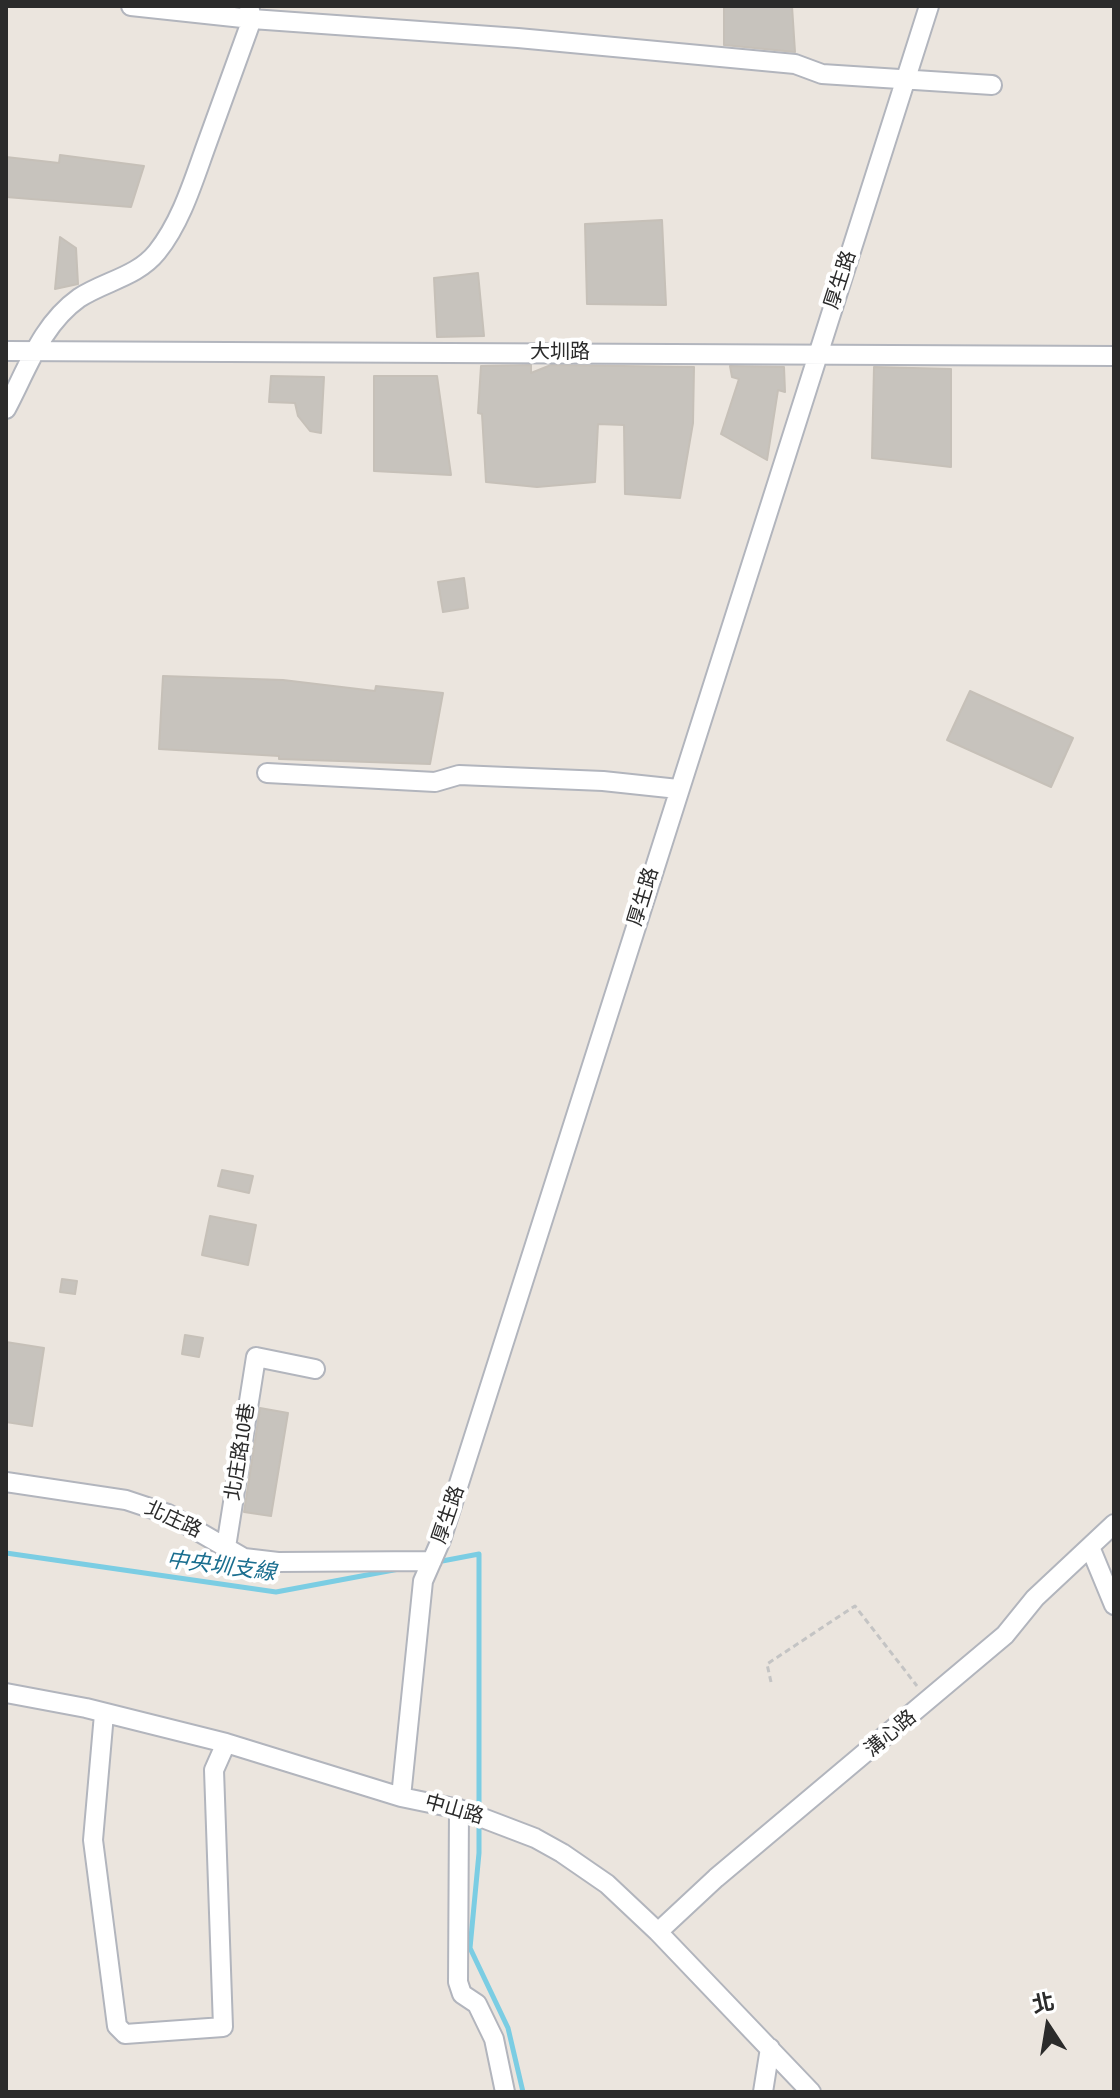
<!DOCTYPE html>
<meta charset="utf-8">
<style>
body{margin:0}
#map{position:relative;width:1120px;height:2098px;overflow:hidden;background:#ebe5de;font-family:"Archivo Narrow","Noto Sans TC",sans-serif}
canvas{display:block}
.frame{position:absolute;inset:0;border:8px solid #2b2b2b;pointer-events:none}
.north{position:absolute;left:1008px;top:1986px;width:80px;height:80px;-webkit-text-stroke:6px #fff;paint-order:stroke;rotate:348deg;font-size:22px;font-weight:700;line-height:32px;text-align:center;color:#2b2b2b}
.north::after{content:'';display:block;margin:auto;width:28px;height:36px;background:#2b2b2b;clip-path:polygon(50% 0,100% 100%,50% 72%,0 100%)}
</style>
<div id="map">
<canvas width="1120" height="2098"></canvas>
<div class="frame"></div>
<div class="north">北</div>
</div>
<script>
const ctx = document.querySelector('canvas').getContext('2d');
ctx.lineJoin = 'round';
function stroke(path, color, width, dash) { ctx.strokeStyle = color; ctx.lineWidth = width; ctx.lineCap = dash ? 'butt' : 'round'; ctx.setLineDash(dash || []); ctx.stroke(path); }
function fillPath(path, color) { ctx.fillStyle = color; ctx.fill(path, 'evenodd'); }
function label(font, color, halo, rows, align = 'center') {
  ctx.font = font + ' "Archivo Narrow","Noto Sans TC",sans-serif'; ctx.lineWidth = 8; ctx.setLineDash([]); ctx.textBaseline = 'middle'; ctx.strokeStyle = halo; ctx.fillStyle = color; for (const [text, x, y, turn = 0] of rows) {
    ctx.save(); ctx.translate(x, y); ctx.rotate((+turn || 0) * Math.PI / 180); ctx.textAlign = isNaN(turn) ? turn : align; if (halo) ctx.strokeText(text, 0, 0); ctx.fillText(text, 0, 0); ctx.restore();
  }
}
stroke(new Path2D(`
 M6 1553 276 1592 399 1569
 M437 1562 479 1554V1853L470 1948 508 2028 523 2092`), '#7bcde3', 5);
const building = new Path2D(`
 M724 6H792L795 52 724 45Z
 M60 155 144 166 131 207 6 197V157L59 163Z
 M662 220 666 305 587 304 585 224Z
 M60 237 76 248 78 284 55 289Z
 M478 273 484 336 437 337 434 278Z
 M531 365V373L551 365 694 367 693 423 680 498 625 494 624 425 598 424 595 482 537 487 486 482 482 414 478 413 481 366Z
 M730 366 784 367 785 392 778 390 767 460 721 434 739 379 732 377Z
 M874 367 951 369V467L872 458Z
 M271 376 324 377 321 433 310 431 298 416 295 403 269 402Z
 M374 376H437L451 475 374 471Z
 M464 578 468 608 443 612 438 582Z
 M163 676 283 680 375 691 376 686 443 693 430 764 279 759V756L159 749Z
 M970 691 1073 738 1051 787 947 740Z
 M222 1170 253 1176 249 1193 218 1186Z
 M210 1216 256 1225 248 1265 202 1255Z
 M62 1279 77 1281 75 1294 60 1292Z
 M185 1335 203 1338 199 1357 182 1354Z
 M6 1342 44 1348 32 1426 6 1422Z
 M260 1408 288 1413 271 1516 244 1512Z`);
fillPath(building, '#c7c3bd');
stroke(building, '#c6c0b8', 2);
const minor = new Path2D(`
 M131 6 252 19 518 38 795 64 822 74 992 85
 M6 351 1114 356
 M6 409C27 370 41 325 79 298 105 281 137 277 157 252 181 222 193 182 206 146 221 104 236 62 252 19L249 6
 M267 773 435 782 459 775 603 781 678 789
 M6 1482 126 1500 168 1514 244 1558 278 1562 432 1561
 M226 1547 256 1357 315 1369
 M1090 1547 1114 1605
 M6 1693 86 1708 226 1743 401 1797 459 1809 535 1838 562 1853 607 1884 658 1932 811 2092
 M104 1714 93 1840 117 2026 125 2034 223 2027 214 1770 226 1743
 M401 1797 423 1581 441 1540 929 6
 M459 1809 458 1982 462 1994 477 2004 494 2039 505 2092
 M658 1932 716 1878 1005 1635 1035 1598 1114 1524
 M763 2092 770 2048`);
stroke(minor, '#b2b5bd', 22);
stroke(new Path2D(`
 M771 1682 767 1664 855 1606 917 1686`), '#c4c4c4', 3, [6, 4]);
stroke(minor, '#fff', 18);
label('20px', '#2b2b2b', '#fff', [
 ["厚生路",841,280,-72],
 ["大圳路",560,353],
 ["厚生路",644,897,-73],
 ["北庄路10巷",241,1452,-81],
 ["厚生路",449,1515,-71],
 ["北庄路",173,1520,25],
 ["溝心路",891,1734,-40],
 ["中山路",454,1810,16]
]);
label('italic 22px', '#1a6e8f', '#fff', [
 ["中央圳支線",221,1567,7]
]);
</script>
